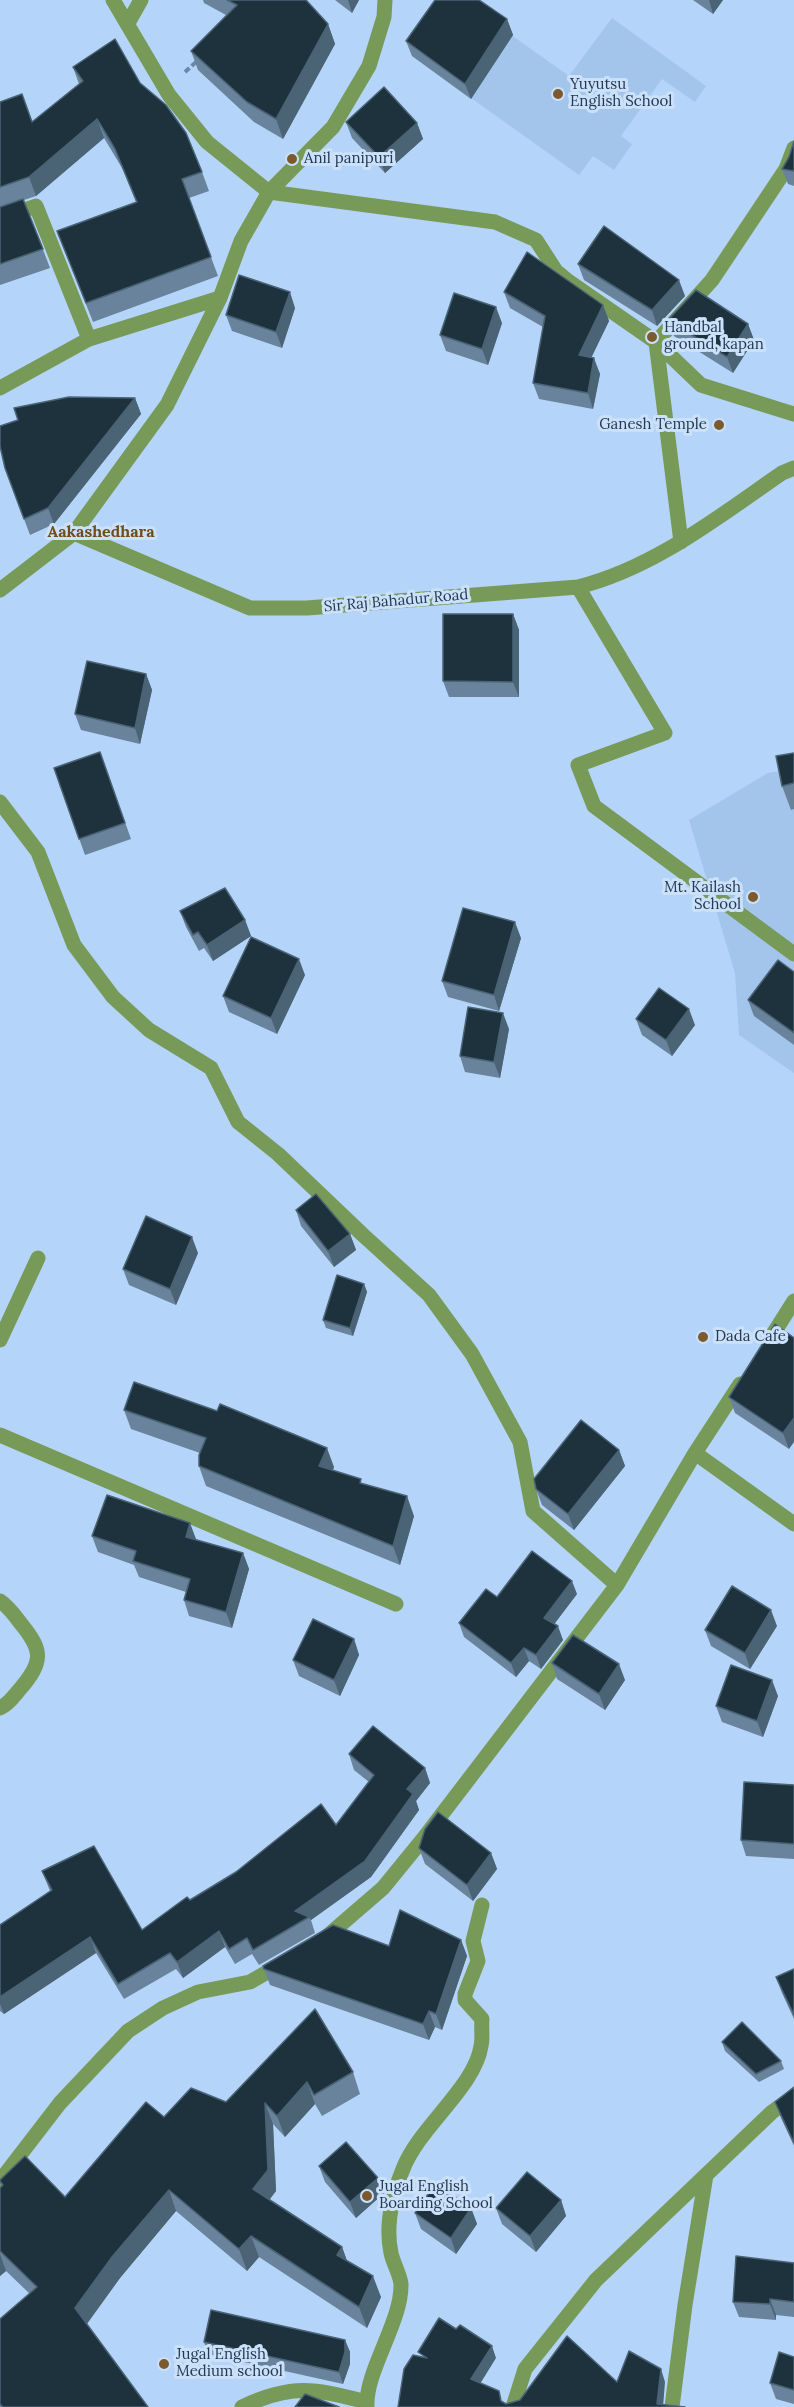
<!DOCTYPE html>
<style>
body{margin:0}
canvas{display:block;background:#b4d4f9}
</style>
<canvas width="794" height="2407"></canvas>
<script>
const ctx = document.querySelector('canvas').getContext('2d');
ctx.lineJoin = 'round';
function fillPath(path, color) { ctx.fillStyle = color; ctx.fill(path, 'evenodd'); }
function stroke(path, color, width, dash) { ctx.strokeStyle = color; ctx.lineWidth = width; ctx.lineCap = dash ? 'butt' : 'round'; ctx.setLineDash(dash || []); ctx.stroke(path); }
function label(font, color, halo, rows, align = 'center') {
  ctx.font = font + ' Lora,serif'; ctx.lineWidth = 6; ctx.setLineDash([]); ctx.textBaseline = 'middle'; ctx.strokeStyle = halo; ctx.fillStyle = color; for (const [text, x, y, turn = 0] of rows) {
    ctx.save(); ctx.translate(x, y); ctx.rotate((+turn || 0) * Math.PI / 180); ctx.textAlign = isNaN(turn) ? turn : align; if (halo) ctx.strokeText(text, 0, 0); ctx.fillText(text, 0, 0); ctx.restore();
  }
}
fillPath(new Path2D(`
 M462 0 569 76 612 18 706 86 695 102 662 79 621 136 632 144 614 170 593 156 579 175 412 56Z
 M794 769V1073L739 1035 735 973 689 820 768 773Z`), '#a3c5ec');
stroke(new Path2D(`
 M185 72 197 61`), '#6d88a7', 4, [6, 3]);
stroke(new Path2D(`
 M113 0 169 95 207 142 269 192 495 222 536 240 556 271 568 281 656 342 701 385 794 414
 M128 23 141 0
 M0 219 36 206 89 339
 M0 388 89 339 220 298
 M74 533 167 405 220 298 241 241 269 192 333 127 369 66 384 17 385 0
 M681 542 656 342 712 280 786 169 794 148
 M578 587 665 733 578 765 594 806 794 954
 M0 590 74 533 250 608H307L578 587C654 568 718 517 782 473L794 468
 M0 802 38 852 74 945 113 997 149 1030 211 1068 238 1122 278 1154 363 1235 429 1295 472 1354 520 1442 533 1511 617 1585
 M0 1340 38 1258
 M768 1342 794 1301
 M0 1435 396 1604
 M695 1453 794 1524
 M0 1601C9 1607 15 1616 22 1625 43 1651 43 1662 20 1689 14 1696 9 1704 0 1708
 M324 1939 383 1888 423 1839 617 1585 695 1453 740 1384
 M0 2181 60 2103 128 2031 163 2008 198 1992 250 1982 283 1963
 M242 2407C293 2383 315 2389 367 2402
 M367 2407C365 2371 402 2322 401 2284 400 2274 393 2263 391 2253 385 2225 392 2196 403 2169 419 2127 475 2087 481 2046 483 2038 481 2028 482 2019L465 2000V1994L478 1961 473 1941 482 1905
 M513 2407 525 2369 596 2280 772 2112 794 2096
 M672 2407 685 2305 706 2175`), '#779a58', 15);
fillPath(new Path2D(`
 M203 0H306L328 24 335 44 283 139 254 122 198 70 191 51 226 15 204 3Z
 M335 0H359L352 13Z
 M693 0H723L713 14Z
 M507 19 513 35 471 99 412 56 406 41Z
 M73 67 140 83 202 172 209 191 189 198 218 276 93 322 57 231 136 202 122 168 104 138 36 196 24 200 50 268 0 285V102L32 122 79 84Z
 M346 122 417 123 423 139 385 173 352 138Z
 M794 141V186L788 184 782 169 789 157Z
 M578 264 685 296 657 326 584 280Z
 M504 292 603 305 609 321 591 357 600 374 593 409 539 399 533 383 543 327 510 308Z
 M295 308 282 348 232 331 226 315Z
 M668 320 748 324 754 340 733 373 674 336Z
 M502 323 488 365 446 351 440 335Z
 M135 398 141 414 54 524 30 535 5 468Z
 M513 614 519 630V697H449L443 681Z
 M146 674 152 690 140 744 81 730 75 714Z
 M100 752 131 839 85 855 54 768Z
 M794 753V809L791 810 782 786Z
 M180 911 245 920 251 936 213 961 204 948 199 951 186 927Z
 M521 938 499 1011 448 997 442 981Z
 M794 972V1045L754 1016 748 1000Z
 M305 975 277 1034 229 1012 223 996Z
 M636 1019 695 1025 672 1056 642 1035Z
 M509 1029 500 1078 465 1072 460 1056Z
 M296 1210 350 1234 356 1250 334 1267 301 1226Z
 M198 1253 176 1305 129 1285 123 1269Z
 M364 1284 367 1292 353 1336 326 1328 323 1320Z
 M794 1338 789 1449 735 1413 729 1397Z
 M124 1410 334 1467 333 1470 363 1484 414 1516 400 1565 206 1486 199 1466 200 1453 131 1429Z
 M619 1450 625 1466 574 1530 542 1505 536 1489Z
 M92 1536 196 1539V1540L243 1553 249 1569 232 1628 189 1616 184 1600 186 1592 139 1577 134 1565 98 1552Z
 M577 1594 554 1624 563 1640 541 1669 529 1661 516 1677 464 1637 459 1623Z
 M777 1626 750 1669 711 1646 705 1630Z
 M354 1639 359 1655 340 1696 299 1676 293 1660Z
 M552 1663 625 1680 605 1710 557 1679Z
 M778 1696 763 1737 722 1722 716 1706Z
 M349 1754 425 1768 430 1783 416 1801 419 1810 371 1877 311 1920 315 1933 259 1965 252 1954 235 1964 225 1947 183 1978 176 1969 124 1999 96 1953 4 2014 0 2011V1925L50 1891 42 1871 142 1930 190 1900 336 1825 369 1782 354 1770Z
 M794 1785V1859L746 1856 741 1840Z
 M419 1848 491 1853 497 1869 473 1901 425 1864Z
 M461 1940 467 1956 442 2030 435 2027 429 2040 270 1985 263 1966 389 1946Z
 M794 1969V2019L782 1993 776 1977Z
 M722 2042 781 2061 784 2069 759 2082 725 2051Z
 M353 2072 360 2094 322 2116 315 2104 285 2137 273 2124 276 2191 269 2200 342 2247 347 2261 381 2297 367 2328 259 2257 247 2271 176 2211 120 2278 87 2324 148 2407H0V2319L30 2294 6 2271 0 2276V2188L1 2186 0 2180 65 2197 164 2117Z
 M794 2087V2146L781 2118 775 2102Z
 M319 2166 384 2193 356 2218 325 2182Z
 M561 2200 566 2216 536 2252 502 2224 496 2208Z
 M471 2208 477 2224 456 2254 421 2229 415 2213Z
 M794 2263V2317L776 2315V2320L739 2317 733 2302Z
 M345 2340 350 2352V2364L343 2384 208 2354 204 2342Z
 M794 2357V2404L776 2399 770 2383Z`), '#68839b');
fillPath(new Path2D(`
 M348 0H359L352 13Z
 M709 0H723L713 14Z
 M507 19 513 35 471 99 465 84Z
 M328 24 335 44 283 139 276 119Z
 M97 119 104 138 36 196 29 177Z
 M417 123 423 139 385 173 379 157Z
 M679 280 685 296 657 326 652 310Z
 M290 292 295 308 282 348 276 332Z
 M603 305 609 321 585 371 579 355Z
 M496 307 502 323 488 365 482 349Z
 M748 324 754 340 733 373 727 357Z
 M594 358 600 374 593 409 588 393Z
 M135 398 141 414 54 524 48 508Z
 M513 614 519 630V697L513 682Z
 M146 674 152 690 140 744 135 728Z
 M245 920 251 936 213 961 207 945Z
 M515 922 521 938 499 1011 494 995Z
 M299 959 305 975 277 1034 271 1018Z
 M689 1009 695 1025 672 1056 666 1040Z
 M503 1013 509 1029 500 1078 494 1062Z
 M350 1234 356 1250 334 1267 328 1251Z
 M192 1237 198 1253 176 1305 170 1289Z
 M364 1284 367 1292 353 1336 350 1328Z
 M794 1418V1442L789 1449 783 1433Z
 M327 1448 334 1467 326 1485 319 1466Z
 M619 1450 625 1466 574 1530 568 1514Z
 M407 1496 414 1516 400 1565 393 1546Z
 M190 1523 196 1539 191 1553 186 1537Z
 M243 1553 249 1569 232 1628 226 1612Z
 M572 1581 577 1594 549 1631 544 1618Z
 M771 1610 777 1626 750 1669 745 1653Z
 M558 1626 563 1640 541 1669 536 1655Z
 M354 1639 359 1655 340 1696 334 1680Z
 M524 1648 529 1661 516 1677 511 1663Z
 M619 1664 625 1680 605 1710 599 1694Z
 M772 1680 778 1696 763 1737 757 1721Z
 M425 1768 430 1783 416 1801 419 1810 371 1877 311 1920 309 1917 295 1911 407 1789Z
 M491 1853 497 1869 473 1901 467 1885Z
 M219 1931 225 1947 183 1978 177 1962Z
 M90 1937 96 1953 4 2014 0 2004V1997Z
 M461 1940 467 1956 442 2030 436 2014Z
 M429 2011 435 2027 429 2040 423 2024Z
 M307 2082 315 2104 285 2137 277 2116Z
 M265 2103 273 2124 276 2191 261 2211 253 2189Z
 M378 2178 384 2193 356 2218 350 2202Z
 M169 2190 176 2211 120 2278 83 2329 75 2308 112 2257Z
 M561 2200 566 2216 536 2252 530 2236Z
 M471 2208 477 2224 456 2254 451 2238Z
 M251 2236 259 2257 247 2271 239 2249Z
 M342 2247 350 2269 337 2255Z
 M0 2254 6 2271 0 2276Z
 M373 2276 381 2297 367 2328 359 2307Z
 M770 2299 776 2315V2320L770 2304Z
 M345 2340 350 2352V2364L343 2384 339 2372Z
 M492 2346 496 2358 475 2392 471 2379Z
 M661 2369 665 2382 663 2407 657 2404Z`), '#4a6375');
const building = new Path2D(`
 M227 0H306L328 24 276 119 247 102 191 51 237 5Z
 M435 0H479L507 19 465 84 406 41Z
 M115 39 140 83 166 105 186 133 202 172 182 179 211 257 86 303 57 231 137 202 115 149 97 119 29 177 0 187V102L22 94 32 122 83 81 73 67Z
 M384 87 417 123 379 157 346 122Z
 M794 141V171L782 169 789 157Z
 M23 199 43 249 0 264V207Z
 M604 226 679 280 652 310 578 264Z
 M527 252 603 305 579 355 594 358 588 393 533 383 545 316 504 292Z
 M239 275 290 292 276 332 226 315Z
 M696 290 748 324 727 357 668 320Z
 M454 293 496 307 482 349 440 335Z
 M69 397 135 398 48 508 24 519 5 468 0 446V426L18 420 14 408Z
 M443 614H513V682L443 681Z
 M87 661 146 674 135 728 75 714Z
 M100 752 125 823 79 839 54 768Z
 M794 753V783L782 786 776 756Z
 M225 888 245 920 207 945 198 932 193 935 180 911Z
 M463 908 515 922 494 995 442 981Z
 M251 937 299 959 271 1018 223 996Z
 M778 960 794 972V1033L748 1000Z
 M659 988 689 1009 666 1040 636 1019Z
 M468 1007 503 1013 494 1062 460 1056Z
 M316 1194 350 1234 328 1251 296 1210Z
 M146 1216 192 1237 170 1289 123 1269Z
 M337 1275 364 1284 350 1328 323 1320Z
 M775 1324 794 1338V1418L783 1433 729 1397Z
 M134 1382 217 1411 220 1404 327 1448 319 1466 361 1479 360 1483 407 1496 393 1546 199 1466V1455L206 1438 124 1410Z
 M581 1420 619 1450 568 1514 536 1489 534 1479Z
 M107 1495 190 1523 186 1537 243 1553 226 1612 184 1600 190 1579 133 1561 136 1551 92 1536Z
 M532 1551 572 1581 544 1618 558 1626 536 1655 524 1648 511 1663 459 1623 486 1589 497 1597Z
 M732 1586 771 1610 745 1653 705 1630Z
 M313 1619 354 1639 334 1680 293 1660Z
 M573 1635 619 1664 599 1694 552 1663Z
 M731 1665 772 1680 757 1721 716 1706Z
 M373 1726 425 1768 407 1789 413 1794 365 1861 295 1911 309 1917 253 1950 247 1938 229 1949 219 1931 177 1962 170 1953 118 1984 90 1937 0 1997V1925L52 1890 42 1871 94 1846 142 1930 187 1897 190 1900 236 1872 321 1804 336 1825 374 1775 349 1754Z
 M744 1782 794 1785V1844L741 1840Z
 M438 1812 491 1853 467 1885 419 1848 425 1829Z
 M400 1910 461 1940 436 2014 429 2011 423 2024 264 1969 263 1966 333 1925 389 1946Z
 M794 1969V2015L776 1977Z
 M315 2009 353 2072 314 2095 307 2082 277 2116 265 2103 268 2170 253 2189 342 2247 337 2255 373 2276 359 2307 251 2236 239 2249 169 2190 112 2257 75 2308 148 2407H3L0 2404V2319L37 2287 0 2251V2188L3 2185 0 2181V2180L25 2156 65 2197 146 2102 164 2117 191 2088 226 2102Z
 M742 2022 781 2061 756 2074 722 2042Z
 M794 2087V2143L775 2102Z
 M346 2142 378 2178 350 2202 319 2166Z
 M527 2172 561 2200 530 2236 496 2208Z
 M436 2183 471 2208 451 2238 415 2213Z
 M736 2256 794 2263V2302L770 2299V2304L733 2302Z
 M211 2310 345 2340V2352L339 2372 204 2342Z
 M439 2318 456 2329 460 2325 492 2346 471 2379 499 2391 501 2401 506 2404 520 2400 567 2336 617 2382 629 2351 661 2369 657 2404 685 2407H398L404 2369 413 2355 427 2358 418 2352Z
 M779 2352 794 2357V2390L770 2383Z
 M305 2394 339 2407H295Z`);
fillPath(building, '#1d323d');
stroke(building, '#4a6375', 1.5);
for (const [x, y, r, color] of [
 [558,94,6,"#7b5a30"],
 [292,159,6,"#7b5a30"],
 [652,337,6,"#7b5a30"],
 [719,425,6,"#7b5a30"],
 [753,897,6,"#7b5a30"],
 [703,1337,6,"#7b5a30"],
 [367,2196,6,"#7b5a30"],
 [164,2364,6,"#7b5a30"]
]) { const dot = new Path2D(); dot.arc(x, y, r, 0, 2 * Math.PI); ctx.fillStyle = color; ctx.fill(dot); stroke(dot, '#cbe1f9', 2); }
label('15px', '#233951', '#cbe1f9', [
 ["Yuyutsu",570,85],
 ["English School",570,102],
 ["Anil panipuri",304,159],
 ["Handbal",664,328],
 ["ground, kapan",664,345],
 ["Ganesh Temple",707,425,"right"],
 ["Mt. Kailash",741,888,"right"],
 ["School",741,905,"right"],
 ["Dada Cafe",715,1337],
 ["Jugal English",379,2187],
 ["Boarding School",379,2204],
 ["Jugal English",176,2355],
 ["Medium school",176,2372]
], 'left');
label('15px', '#233951', '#cbe1f9', [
 ["Sir Raj Bahadur Road",396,601,-5]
]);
label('bold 16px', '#704c1b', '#cbe1f9', [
 ["Aakashedhara",101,532]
]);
</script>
